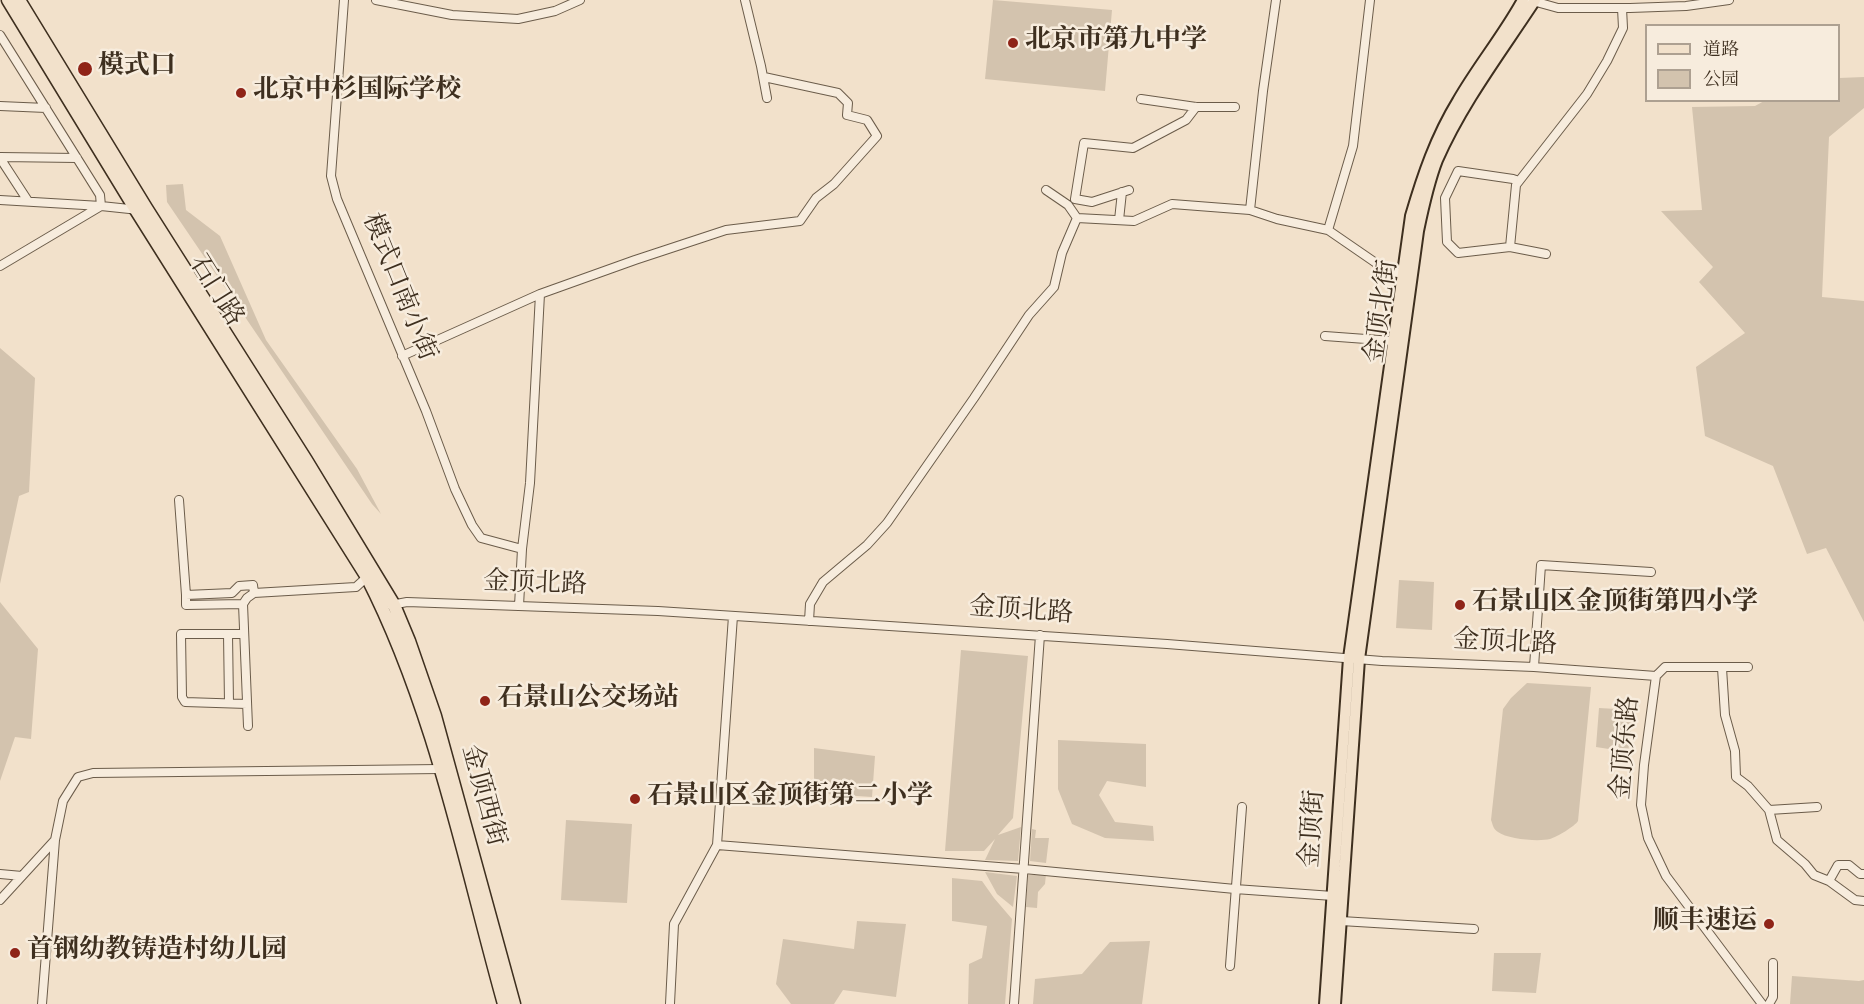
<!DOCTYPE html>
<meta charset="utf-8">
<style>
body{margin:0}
#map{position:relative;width:1864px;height:1004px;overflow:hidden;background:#f2e1cb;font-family:"Sorts Mill Goudy","Noto Serif SC",serif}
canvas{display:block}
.legend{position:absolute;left:1645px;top:24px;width:195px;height:78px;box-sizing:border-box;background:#f7ecdd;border:2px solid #ada091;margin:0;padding:8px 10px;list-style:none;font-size:18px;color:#3e2f1f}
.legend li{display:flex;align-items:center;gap:12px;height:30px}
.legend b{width:30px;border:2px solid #ada091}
</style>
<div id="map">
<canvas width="1864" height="1004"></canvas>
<ul class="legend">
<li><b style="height:8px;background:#f2e1cb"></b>道路</li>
<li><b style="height:16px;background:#d3c3ae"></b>公园</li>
</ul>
</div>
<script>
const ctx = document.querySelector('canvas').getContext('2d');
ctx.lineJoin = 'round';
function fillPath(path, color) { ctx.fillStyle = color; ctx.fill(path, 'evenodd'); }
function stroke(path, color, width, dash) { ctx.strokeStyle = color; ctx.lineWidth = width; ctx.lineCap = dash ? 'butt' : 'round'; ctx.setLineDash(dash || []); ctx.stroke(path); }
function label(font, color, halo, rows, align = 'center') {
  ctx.font = font + ' "Sorts Mill Goudy","Noto Serif SC",serif'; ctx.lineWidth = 5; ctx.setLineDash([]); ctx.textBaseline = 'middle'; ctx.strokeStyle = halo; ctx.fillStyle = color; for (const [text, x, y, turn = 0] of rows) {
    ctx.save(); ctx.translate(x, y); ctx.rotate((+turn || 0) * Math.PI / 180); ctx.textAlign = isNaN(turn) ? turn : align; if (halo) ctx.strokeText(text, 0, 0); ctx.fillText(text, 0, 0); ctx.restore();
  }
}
fillPath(new Path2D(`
 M993 0 1112 10 1105 91 985 79Z
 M1864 77V108L1829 137 1822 297 1864 301V622L1826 548 1807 554 1773 466 1705 436 1696 367 1745 333 1699 282 1713 267 1661 211 1702 210 1692 107 1755 106 1766 100H1838L1839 78Z
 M183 184 186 210 220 236 266 340 357 469 381 514 372 504 167 202 166 185Z
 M0 348 35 378 29 492 19 496 0 584Z
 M1399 580 1434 582 1432 630 1396 628Z
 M0 602 38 649 31 739 15 737 0 781Z
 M961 650 1028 656 1013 818 998 835 1021 827 1018 861 985 860 995 839 984 851H945Z
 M1527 683 1591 687 1578 821C1575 826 1557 837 1550 839 1538 842 1507 839 1498 832 1493 829 1493 825 1491 820L1503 709 1511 698Z
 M1599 708 1634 710 1628 752 1596 747Z
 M1058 740 1146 744V787L1107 781 1099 795 1115 822 1153 826 1154 841 1105 838 1072 824 1058 789Z
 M814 748 875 756 872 797 814 793Z
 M566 820 632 824 627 903 561 900Z
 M1032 829 1036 830 1035 838H1049L1046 863 1030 861Z
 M985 872 1017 876 1013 907 997 894Z
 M1046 874 1045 884 1038 892 1037 908 1026 907 1028 875Z
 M952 878 982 881 994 898 1012 919 1005 1004H968L969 964 982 958 987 926 952 921Z
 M857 921 906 924 896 997 843 990 834 1004H791L776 984 783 939 854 949Z
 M1150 941 1142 1004H1033L1035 979 1082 974 1110 942Z
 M1494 953H1541L1536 993 1492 991Z
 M1792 976 1859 981 1864 980V1004H1790Z`), '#d3c3ae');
const minor = new Path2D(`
 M344 0 331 176 337 199 426 411 455 489 472 525 481 538 522 549
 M376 0 452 15 518 19 555 11 580 0
 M745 0 761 66 767 98
 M1529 0 1558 8H1630L1686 6 1729 0
 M0 35 100 195 101 206 0 266
 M1141 99 1196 107H1235
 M0 106 46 108
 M0 157 77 158
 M0 158 28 201
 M1046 190 1068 205 1077 218
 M1129 190 1092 202 1075 199 1084 143 1133 148 1186 120 1196 107
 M0 200 101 206 139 210
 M1250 210 1263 91 1276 0
 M1077 218 1134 221 1172 204 1250 210 1277 219 1328 230 1389 272 1407 274
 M1119 220 1122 192
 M1328 230 1353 146 1370 0
 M1510 247 1458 253 1447 242 1445 198 1458 171 1513 179 1519 181
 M1546 254 1510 247 1516 185 1587 94 1607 61 1623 28 1622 8
 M1325 336 1393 341
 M402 356 540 294 635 260 726 230 800 221 816 198 834 184 877 136 867 120 847 115 848 103 838 93 764 77
 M179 500 186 595
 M243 604 186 605V595L232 593 239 586 253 585 254 593
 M391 605 407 602 658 611 1167 644 1382 661 1534 667 1656 676
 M519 606 522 549 530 483 540 294
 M809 621 810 604 823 582 867 545 887 523 974 398 1029 315 1054 287 1062 253 1077 218
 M228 634 229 703
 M244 634H181L182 697 185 702 247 704
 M1534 667 1541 565 1651 572
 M1722 668 1725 715 1735 751 1736 777 1748 786 1769 810 1817 807
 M1656 676 1644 765 1641 805 1648 838 1666 876 1762 1004
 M1656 676 1665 667H1748
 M248 726 243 604 247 598 254 593 356 587 367 577
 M1769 810 1777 840 1805 864 1814 875 1829 881 1838 865H1849L1860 874H1864
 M717 845 1024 869 1235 889 1333 896
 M0 874 22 876
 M1829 881 1855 900 1864 901
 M0 900 55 840 63 801 78 777 93 773 440 769
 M1341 921 1474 929
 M1230 966 1242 807
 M42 1004 55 840
 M670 1004 674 924 717 845 733 616
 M1014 1004 1040 635
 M1769 1004 1773 997V963`);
const major = new Path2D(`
 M1325 1004 1349 658 1411 216C1423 175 1436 137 1458 101 1478 66 1504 35 1523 0
 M1335 1004 1359 659 1418 231C1423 207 1428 183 1437 160 1462 103 1501 52 1535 0`);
const highway = new Path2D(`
 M8 0 136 210 367 577C435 710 464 861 504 1004
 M19 0 146 208 306 460 394 605 409 641 435 716 514 1004`);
stroke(minor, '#6b5c4a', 10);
stroke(major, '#3e2f1f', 14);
stroke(highway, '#3e2f1f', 15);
stroke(minor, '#f7ecdd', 8);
stroke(major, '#f2e1cb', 10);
stroke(highway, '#f2e1cb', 12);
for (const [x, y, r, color] of [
 [1013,43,6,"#8f2418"],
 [85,69,8,"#8f2418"],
 [241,93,6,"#8f2418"],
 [1460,605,6,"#8f2418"],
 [485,701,6,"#8f2418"],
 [635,799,6,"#8f2418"],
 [1769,924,6,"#8f2418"],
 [15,953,6,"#8f2418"]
]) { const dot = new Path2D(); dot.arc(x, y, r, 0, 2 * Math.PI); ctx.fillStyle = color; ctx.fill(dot); stroke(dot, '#f7ecdd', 2); }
label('bold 26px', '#3e2f1f', '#f7ecdd', [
 ["北京市第九中学",1025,43],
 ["模式口",98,69],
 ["北京中杉国际学校",253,93],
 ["石景山区金顶街第四小学",1472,605],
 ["石景山公交场站",497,701],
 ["石景山区金顶街第二小学",647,799],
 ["顺丰速运",1757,924,"right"],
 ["首钢幼教铸造村幼儿园",27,953]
], 'left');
label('26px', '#3e2f1f', '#f7ecdd', [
 ["模式口南小街",397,288,68],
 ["石门路",214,292,58],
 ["金顶北街",1384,312,-82],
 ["金顶北路",535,586,2],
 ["金顶北路",1021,613,4],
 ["金顶北路",1505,645,3],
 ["金顶东路",1628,748,-85],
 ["金顶西街",481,796,75],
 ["金顶街",1315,829,-86]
]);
</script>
